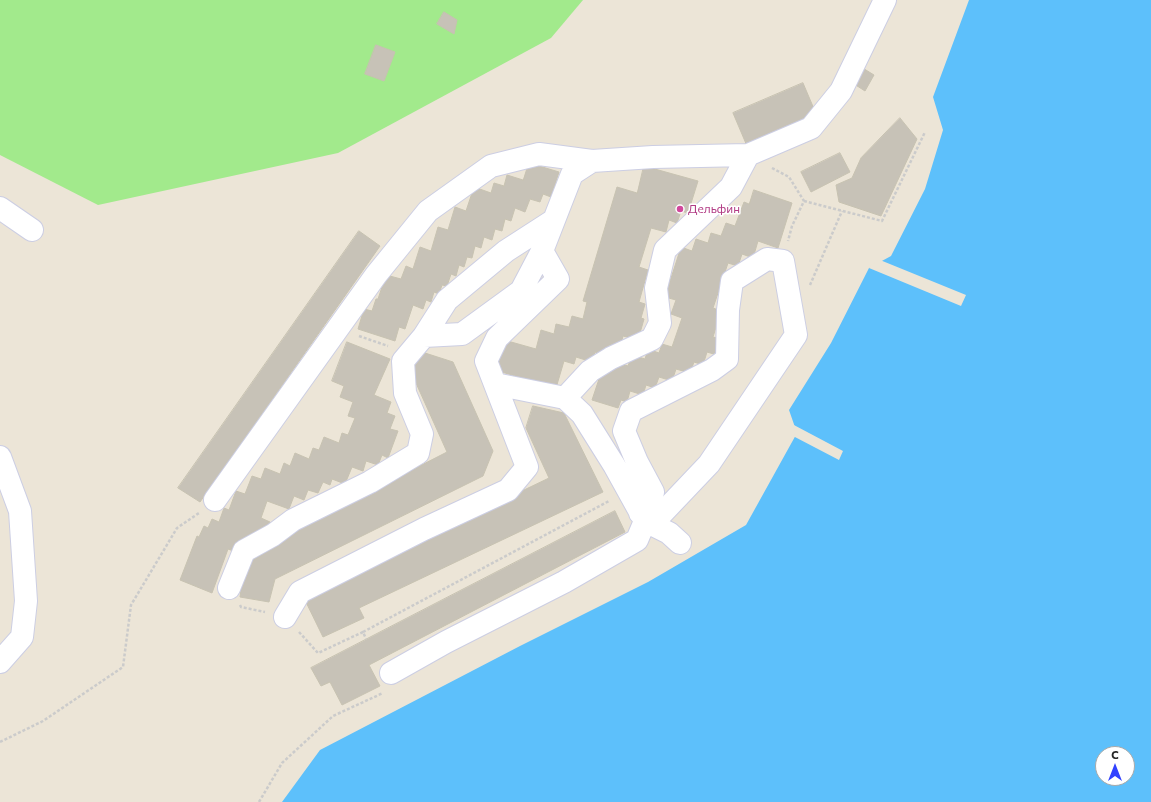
<!DOCTYPE html>
<meta charset="utf-8">
<style>
body{margin:0}
#map{position:relative;width:1151px;height:802px;overflow:hidden;background:#ece5d7;font-family:Commissioner,sans-serif}
canvas{display:block}
.north{position:absolute;left:1095px;top:746px;width:40px;height:40px;box-sizing:border-box;background:#fff;border:1px solid #a9a9a9;border-radius:50%;rotate:0deg;font-size:11px;font-weight:700;line-height:16px;text-align:center;color:#272727}
.north::after{content:'';display:block;margin:auto;width:14px;height:18px;background:#3141ff;clip-path:polygon(50% 0,100% 100%,50% 72%,0 100%)}
</style>
<div id="map">
<canvas width="1151" height="802"></canvas>
<div class="north">С</div>
</div>
<script>
const ctx = document.querySelector('canvas').getContext('2d');
ctx.lineJoin = 'round';
function fillPath(path, color) { ctx.fillStyle = color; ctx.fill(path, 'evenodd'); }
function stroke(path, color, width, dash) { ctx.strokeStyle = color; ctx.lineWidth = width; ctx.lineCap = dash ? 'butt' : 'round'; ctx.setLineDash(dash || []); ctx.stroke(path); }
function label(font, color, halo, rows, align = 'center') {
  ctx.font = font + ' Commissioner,sans-serif'; ctx.lineWidth = 3; ctx.setLineDash([]); ctx.textBaseline = 'middle'; ctx.strokeStyle = halo; ctx.fillStyle = color; for (const [text, x, y, turn = 0] of rows) {
    ctx.save(); ctx.translate(x, y); ctx.rotate((+turn || 0) * Math.PI / 180); ctx.textAlign = isNaN(turn) ? turn : align; if (halo) ctx.strokeText(text, 0, 0); ctx.fillText(text, 0, 0); ctx.restore();
  }
}
fillPath(new Path2D(`
 M0 0H583L551 38 338 153 98 205 0 155Z`), '#a2ea8c');
fillPath(new Path2D(`
 M969 0H1151V802H282L320 750 520 646 648 582 746 525 797 433 789 410 831 343 869 268 891 256 925 189 943 130 933 97ZM1103 754H1127V778H1103Z`), '#5dc0fb');
fillPath(new Path2D(`
 M880 260 966 295 961 306 869 268 871 265Z
 M792 424 843 451 839 460 793 436 795 433Z`), '#ece5d7');
const building = new Path2D(`
 M444 12 457 20 454 34 437 24Z
 M376 45 395 52 384 81 365 74Z
 M861 67 874 75 865 91 851 82Z
 M803 83 817 116 747 146 733 113Z
 M900 118 917 139 881 216 839 202 836 185 852 178 861 158Z
 M840 153 850 172 811 192 801 172Z
 M529 163 559 172 551 197 543 194 540 202 530 199 525 212 515 208 511 221 505 219 502 231 495 229 492 240 484 237 481 248 475 246 472 258 467 257 464 267 459 265 456 276 451 274 447 286 442 285 439 294 434 292 431 302 426 300 423 309 413 305 405 329 399 327 395 341 358 329 364 309 372 311 376 299H378L386 275 401 279 406 266 413 269 420 247 431 251 438 227 448 230 455 207 466 211 474 187 491 193 494 183 504 186 507 175 523 180Z
 M644 166 698 181 688 213 681 211 677 223 669 220 666 232 651 228 639 267 648 270 639 302 645 304 641 318 644 319 638 340 623 336 620 348 609 345 606 356 595 352 592 362 576 357 574 364 564 361 556 388 495 370 504 340 536 349 541 330 554 334 556 324 569 327 572 316 583 319 587 302 583 301 617 187 637 193Z
 M754 190 792 203 778 248 758 241 753 258 742 254 738 266 728 263 713 308 721 311 713 337 721 339 717 355 707 352 703 365 694 362 690 373 676 369 672 381 659 377 655 388 646 385 643 395 630 391 627 402 621 400 618 408 592 400 603 367 615 362 628 366 632 355 645 359 648 349 659 353 662 344 672 347 682 318 671 314 676 300 665 297 681 247 692 251 696 239 708 243 711 233 721 236 726 223 735 226 744 202 749 204Z
 M359 231 380 246 200 502 178 488Z
 M347 342 390 359 374 395 391 402 387 413 395 416 390 429 398 431 388 458 382 455 378 465 366 461 363 471 352 467 345 484 332 479 330 485 323 482 318 493 308 490 304 500 294 496 289 509 267 501 261 518 270 522 265 537 253 533 249 544 240 541 236 552 228 549 212 593 180 580 197 536 199 537 204 526 208 528 212 519 219 522 224 508 229 510 236 491 245 494 252 476 261 479 265 468 280 474 284 463 290 466 295 453 309 459 313 448 319 450 324 437 339 443 342 433 348 435 355 418 348 416 353 402 340 397 344 386 332 381Z
 M425 353 453 362 493 451 483 476 275 579 269 602 240 597 245 558 256 550 447 452 407 363Z
 M533 406 564 413 603 492 359 608 364 618 323 637 303 596 549 478 526 428Z
 M615 511 625 532 369 665 380 686 342 705 330 682 321 686 311 668Z`);
fillPath(building, '#c7c2b7');
stroke(building, '#c7c2b1', 1);
const minor = new Path2D(`
 M0 208 32 230
 M424 336 447 300 506 251 554 220
 M565 398 590 371 611 358 652 339 660 323 656 288 665 250 731 187 748 155
 M0 457 20 511 26 601 22 637 0 662
 M215 500 376 275 428 211 491 166 539 154 592 161 653 157 748 155 811 128 841 91 885 0
 M640 513 653 492 637 462 624 431 631 411 712 370 727 359 728 310 732 281 767 259 783 261 796 335 709 464 652 524
 M645 521 669 533 680 543
 M229 588 244 551 273 535 293 520 370 482 418 453 422 434 405 393 403 361 424 336 462 334 521 291 542 251 572 174 592 161
 M285 617 300 592 424 529 508 490 527 467 486 361 497 338 558 279 542 251
 M391 673 446 642 564 582 637 540 645 521 614 465 582 414 565 398 495 384`);
stroke(minor, '#cccee3', 24);
stroke(new Path2D(`
 M772 168 789 177 804 201 792 226 788 241
 M804 201 882 221 925 132
 M810 285 842 211
 M359 336 388 346
 M240 605 241 607 265 612
 M299 632 318 653 363 632 366 639
 M363 632 609 501
 M0 742 43 721 123 667 131 605 177 528 199 513
 M259 802 282 763 333 716 383 693`), '#cbcbcb', 2.5, [3, 2]);
stroke(minor, '#fff', 22);
for (const [x, y, r, color] of [
 [680,209,4,"#d1479c"]
]) { const dot = new Path2D(); dot.arc(x, y, r, 0, 2 * Math.PI); ctx.fillStyle = color; ctx.fill(dot); stroke(dot, '#fff', 1.5); }
label('12px', '#b23c85', '#fff', [
 ["Дельфин",688,209]
], 'left');
</script>
